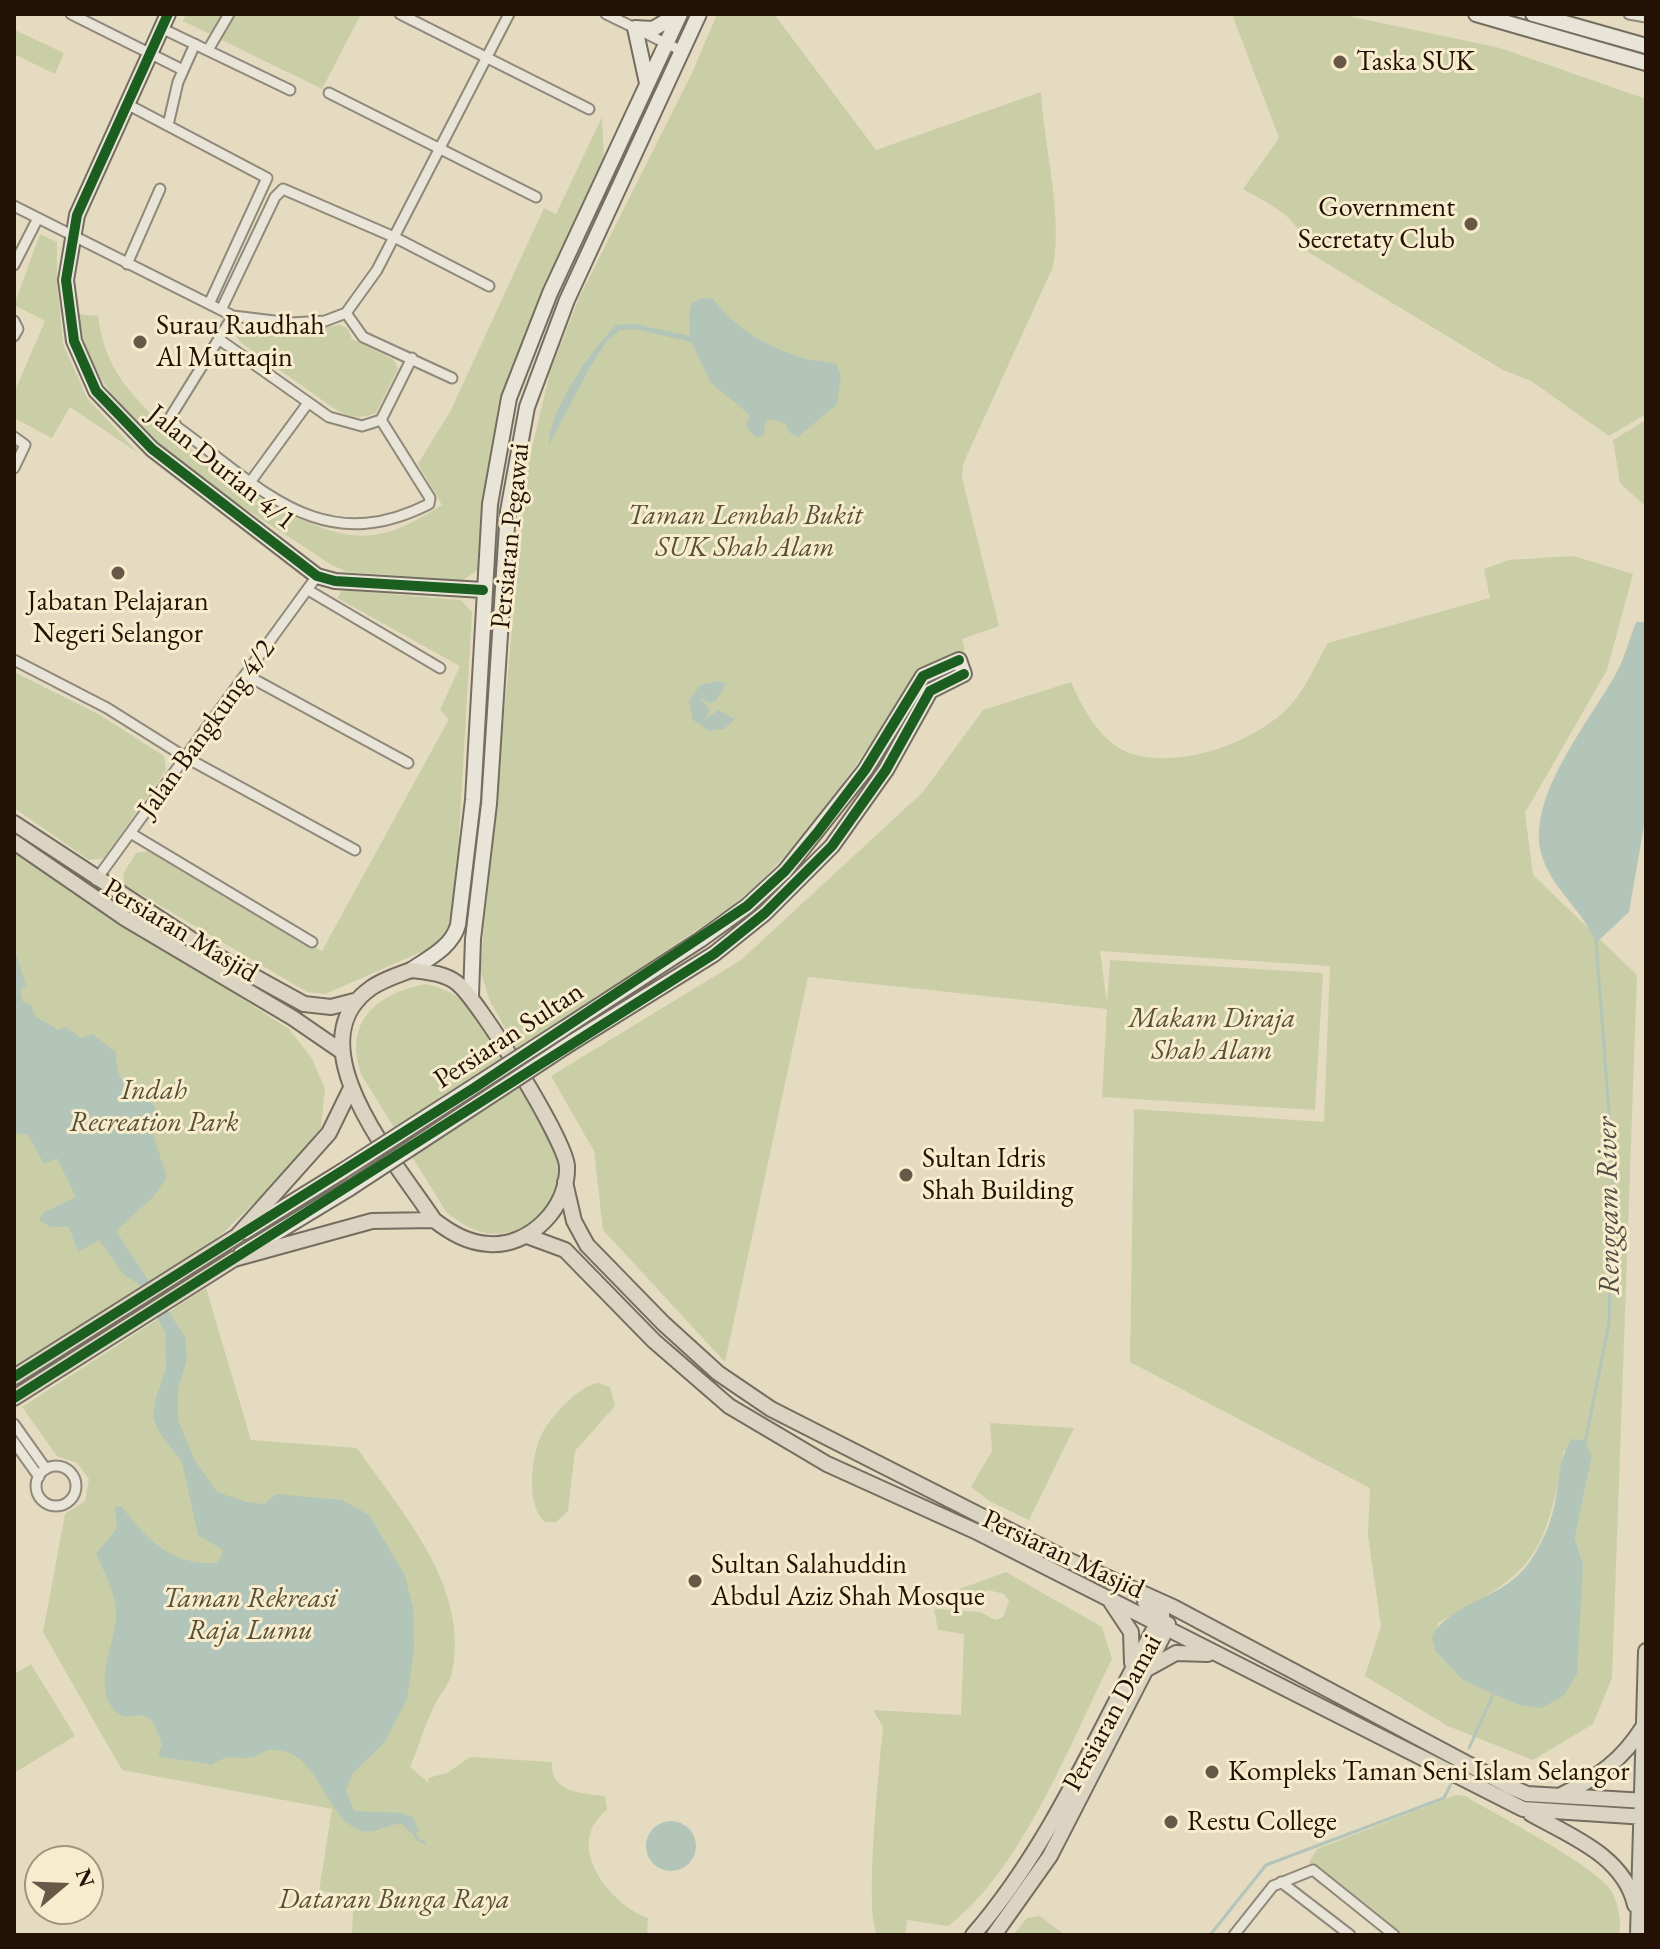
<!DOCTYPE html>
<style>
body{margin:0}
#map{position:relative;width:1660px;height:1949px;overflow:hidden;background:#e4dbc1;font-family:"EB Garamond",serif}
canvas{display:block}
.frame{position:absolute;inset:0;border:16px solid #241106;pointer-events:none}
.north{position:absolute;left:24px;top:1845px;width:80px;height:80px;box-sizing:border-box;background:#f7eccd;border:2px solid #a3947d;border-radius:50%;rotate:71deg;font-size:22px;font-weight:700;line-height:32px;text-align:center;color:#241106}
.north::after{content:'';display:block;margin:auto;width:28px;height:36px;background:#675847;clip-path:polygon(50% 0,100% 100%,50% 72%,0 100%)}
</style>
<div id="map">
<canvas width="1660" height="1949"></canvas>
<div class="frame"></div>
<div class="north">N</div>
</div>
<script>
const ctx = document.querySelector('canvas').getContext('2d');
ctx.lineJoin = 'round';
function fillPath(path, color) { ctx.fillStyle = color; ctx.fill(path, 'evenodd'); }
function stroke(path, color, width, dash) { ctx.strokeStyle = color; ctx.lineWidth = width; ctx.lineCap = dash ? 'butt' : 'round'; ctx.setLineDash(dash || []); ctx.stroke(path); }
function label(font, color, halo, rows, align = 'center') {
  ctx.font = font + ' "EB Garamond",serif'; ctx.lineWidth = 6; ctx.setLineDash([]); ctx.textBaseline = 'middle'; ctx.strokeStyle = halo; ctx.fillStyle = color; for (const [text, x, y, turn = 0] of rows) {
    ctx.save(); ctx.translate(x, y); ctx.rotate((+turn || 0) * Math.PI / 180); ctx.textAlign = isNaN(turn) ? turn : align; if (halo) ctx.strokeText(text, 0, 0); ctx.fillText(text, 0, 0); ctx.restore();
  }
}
fillPath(new Path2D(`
 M186 14H361L322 89 183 21Z
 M717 14H774L876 150 1041 92C1044 148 1063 214 1053 267L963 464 962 478 999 626 962 639 965 650 925 667 810 830 761 881 732 906 523 1048H516L489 999 480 969 527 469 550 372 579 298 692 73Z
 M1232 14H1339L1500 48 1646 99V414L1609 436 1531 381 1503 370 1308 252C1297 214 1275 208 1243 189L1279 138Z
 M15 30 64 53 55 74 14 54Z
 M602 117 604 164 542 289 501 397 482 502 478 570 463 580 347 572 330 564C246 506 87 425 79 314L98 316C101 337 106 354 117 373 151 430 287 529 352 535 386 539 415 522 442 505L418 464 451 410 544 208 556 214Z
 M40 234 57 242V280L63 344 87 398 138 453 70 407 52 438 14 418V393L45 321 14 305Z
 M341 325 348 329 352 339 394 360 398 369 376 413C357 420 348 417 332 407L240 342 235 334 239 327H245L288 332Z
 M1646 420V507L1620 483 1613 440Z
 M1573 556 1633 574 1607 670 1525 813 1533 875 1637 975 1612 1678 1593 1724 1533 1760 1448 1726 1365 1676 1381 1626 1368 1536 1370 1488 1130 1362 1134 1109 1324 1122 1330 966 1100 951 1107 1004 1110 960 1323 973 1315 1110 1102 1097 1107 1009 808 977 725 1362 603 1230 594 1151 551 1076 741 960 923 792 983 710 1071 682C1082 707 1099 740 1127 752 1177 772 1262 741 1294 701 1308 684 1317 661 1328 643L1490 598 1484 569 1509 560ZM1564 1450 1592 1456 1575 1538 1583 1564 1579 1602 1519 1705C1485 1689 1462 1681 1436 1652L1438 1623C1534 1572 1545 1559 1564 1450Z
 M342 590 461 600 472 612 454 923 437 945 325 994 307 992 125 885 123 874 136 853 148 851 322 951 449 719 440 710 460 666 337 598Z
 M14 672 100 715 164 756 166 770 104 858 89 860 14 808Z
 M14 851 289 1029 311 1057 325 1088 321 1128 291 1167 222 1234 162 1277 14 1368Z
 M426 984C450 990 463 998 480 1017 510 1066 613 1187 525 1226 494 1241 473 1233 447 1213L362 1076C342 1022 377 993 426 984Z
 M206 1288 251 1440 357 1448C402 1513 470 1587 452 1672 450 1684 440 1694 435 1704 425 1724 419 1747 410 1767L429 1783 428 1778 447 1773 470 1757 552 1762C550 1793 581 1793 605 1796L607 1810C562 1844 610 1905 648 1918L647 1935H352L354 1895 319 1891 332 1809 122 1770 43 1632 65 1514 85 1501 89 1479 77 1463 57 1456 22 1407Z
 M598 1383 610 1387 615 1406 575 1451 568 1511 556 1522H545C526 1506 531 1459 540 1438 547 1420 579 1385 598 1383Z
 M990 1423 1074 1428 1029 1520 991 1502 971 1487 992 1451Z
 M1006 1572 1102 1627 1112 1659C1071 1741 1021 1872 948 1926L907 1920 905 1935H878C863 1917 880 1760 883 1727L873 1710 961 1715 964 1634 938 1630 934 1609 980 1612 995 1620 1003 1617 1009 1601 1004 1594 988 1590 981 1595 961 1594 957 1590Z
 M31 1664 75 1736 14 1773V1674Z
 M1456 1795 1465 1796C1496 1815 1597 1866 1612 1892 1618 1905 1622 1921 1619 1935H1390L1314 1880 1309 1862 1317 1849Z
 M1040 1916 1065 1935H1013L1027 1918Z`), '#cacea6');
fillPath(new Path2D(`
 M701 298 713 299C735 328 766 346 800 357 812 362 825 360 837 365L841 376 837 404 798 437 789 432 786 424 771 419 765 422 764 436 755 437 746 426 750 415 711 383 691 342 634 329 620 330 607 341 590 367 549 445C549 410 591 350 616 325L635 324 690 336 689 313 692 303Z
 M1636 622H1646V814L1629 912 1596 943C1583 910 1552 889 1542 856 1524 797 1593 718 1619 668 1626 653 1630 637 1636 622Z
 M719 681 726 684 716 701 709 703 699 698 710 710 705 720 718 710 735 719 724 729 709 731 693 720 689 701 700 685Z
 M14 948 26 985 20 990 23 1002 31 1005 35 1016 58 1030 65 1027 81 1038 92 1034 116 1052C116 1075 122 1088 145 1094L159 1113 153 1135 167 1177 154 1196 116 1231 185 1337 187 1359 178 1389V1420L194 1459 217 1492 247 1502 264 1504 276 1494 342 1500 369 1515 405 1575 413 1608 414 1649 407 1699 385 1742 353 1773 346 1790 354 1811 402 1813 413 1817 419 1832 410 1833 402 1824C387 1823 374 1836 360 1830 321 1815 320 1747 270 1750 264 1750 259 1756 253 1757 233 1761 232 1751 212 1765 193 1760 177 1761 158 1756L162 1745 154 1723 143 1715 124 1717C88 1697 113 1650 116 1619 118 1597 105 1574 96 1554L117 1528 115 1507 121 1506C148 1541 173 1566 218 1563L223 1550 198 1535 182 1462 159 1432 153 1417 156 1397 166 1368 165 1332 139 1284 124 1275 99 1240 78 1252 69 1227H51L39 1220 43 1213 76 1197 57 1158 44 1164 28 1135 14 1133Z
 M1572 1439 1585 1440 1592 1456 1575 1538 1583 1564 1577 1674 1563 1696 1542 1708 1519 1705 1463 1680 1436 1652 1432 1637C1448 1604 1499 1599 1524 1569 1535 1557 1548 1531 1552 1515 1560 1490 1556 1461 1572 1439Z
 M646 1846a25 25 0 1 1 50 0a25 25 0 1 1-50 0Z`), '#b3c5b9');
stroke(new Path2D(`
 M1585 1443 1609 1323 1613 1166 1596 941
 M1469 1748 1494 1693
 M412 1829 417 1839 425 1843
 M1210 1935 1266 1865 1444 1798 1453 1780`), '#b3c5b9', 3);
const street = new Path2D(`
 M71 14 183 70
 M400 14 589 109
 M606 14 682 51
 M1629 14 1646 17
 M161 28 290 90
 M208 50 229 14
 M329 93 536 197
 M125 103 267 178 209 304
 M168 125 178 82 195 44
 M14 206 233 316 291 323 325 321 346 313 377 270 509 14
 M127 264 160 189
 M14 265 38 218
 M221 310 275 197 283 189 394 237 489 286
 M346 313 363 337 452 378
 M233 316 171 416 177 427C262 488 320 559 429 504L430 498 381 420
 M14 321 18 329 14 336
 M220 340 329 417 362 426 381 420 412 358
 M14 437 25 445 14 468
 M251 481 308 403
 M308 590 440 668
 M14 660 107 708 185 757 355 850
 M246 675 408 763
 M132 834 312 942
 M96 880 317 576
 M14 1424 46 1469
 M14 1442 39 1477
 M36 1486a20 20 0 1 1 40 0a20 20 0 1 1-40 0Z
 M1281 1882 1350 1935
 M1234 1935 1273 1886 1313 1870 1394 1935`);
const secondary = new Path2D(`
 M168 14 77 215 66 280 74 341 96 391 152 449 317 576 335 581 483 590
 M1476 14 1646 63
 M1533 14 1646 46
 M647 83 635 28 653 29 678 14
 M411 970C429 958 452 947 458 925L473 800 490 504 509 398 550 293 680 14
 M471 996 473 939 489 804 508 511 527 407 567 300 699 14
 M563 1029 700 940 747 906 785 871 865 770 923 676 959 660 964 674 930 691 886 770 832 846 765 913 714 954 571 1043
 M244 1232 341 1172
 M241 1254 350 1188`);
const primary = new Path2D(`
 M14 823 217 956 304 1004 331 1007 358 1000
 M14 842 126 919 293 1018 341 1051
 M411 970C427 972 444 973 457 983 479 1000 565 1140 567 1166 569 1207 530 1247 489 1244 468 1243 451 1233 434 1220 399 1166 291 1044 371 988 382 980 398 975 411 970Z
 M565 1182 574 1221 587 1245 663 1323 718 1373 771 1409 1068 1560 1173 1607 1511 1787 1527 1794 1646 1801
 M527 1236 565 1250 654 1341 729 1406 827 1464 975 1531 1523 1809 1646 1817
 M14 1377 237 1236 329 1133 350 1090
 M14 1398 234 1259 372 1221 434 1220
 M1111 1602 1131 1632 1132 1663
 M1149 1668 1176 1653 1208 1654
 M1563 1794C1599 1777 1622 1760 1643 1727
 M1531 1814C1570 1836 1624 1856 1635 1905
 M973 1935C1051 1845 1096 1735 1153 1631L1168 1624
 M994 1935 1050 1856 1163 1636 1162 1614 1145 1602
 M1638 1935 1646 1651`);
stroke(street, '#908879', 13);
stroke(secondary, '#756e60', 18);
stroke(primary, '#756e60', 18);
stroke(street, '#e8e4d7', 9);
stroke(secondary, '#e8e4d7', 14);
stroke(primary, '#dcd4c2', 14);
const secondaryBridge = new Path2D(`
 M341 1172 563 1029
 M350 1188 571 1043`);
stroke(secondaryBridge, '#756e60', 18, []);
stroke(secondaryBridge, '#e8e4d7', 14);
stroke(new Path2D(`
 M168 14 77 215 66 280 74 341 96 391 152 449 317 576 335 581 483 590
 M14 1377 474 1088 747 906 785 871 817 833 865 770 923 676 959 660
 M14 1398 714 954 765 913 832 846 886 770 930 691 964 674`), '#1b5e20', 10);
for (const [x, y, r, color] of [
 [1340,62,8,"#675847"],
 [1471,224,8,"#675847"],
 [140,342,8,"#675847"],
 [118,573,8,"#675847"],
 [906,1175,8,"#675847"],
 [695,1581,8,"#675847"],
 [1212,1772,8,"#675847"],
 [1171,1822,8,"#675847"]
]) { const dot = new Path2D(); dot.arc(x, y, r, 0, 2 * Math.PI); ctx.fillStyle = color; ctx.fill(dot); stroke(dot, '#f7eccd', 3); }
label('28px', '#241106', '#f7eccd', [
 ["Taska SUK",1356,62],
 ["Government",1455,208,"right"],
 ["Secretaty Club",1455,240,"right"],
 ["Surau Raudhah",156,326],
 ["Al Muttaqin",156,358],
 ["Jabatan Pelajaran",118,602,"center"],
 ["Negeri Selangor",118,634,"center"],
 ["Sultan Idris",922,1159],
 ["Shah Building",922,1191],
 ["Sultan Salahuddin",711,1565],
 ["Abdul Aziz Shah Mosque",711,1597],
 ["Kompleks Taman Seni Islam Selangor",1228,1772],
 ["Restu College",1187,1822]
], 'left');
label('28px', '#241106', '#f7eccd', [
 ["Jalan Durian 4/1",221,468,39],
 ["Persiaran Pegawai",511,536,-84],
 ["Jalan Bangkung 4/2",207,729,-54],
 ["Persiaran Masjid",180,931,31],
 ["Persiaran Sultan",509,1036,-33],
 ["Persiaran Masjid",1063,1555,25],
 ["Persiaran Damai",1113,1713,-61]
]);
label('italic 28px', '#575036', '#f7eccd', [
 ["Taman Lembah Bukit",745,516],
 ["SUK Shah Alam",745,548],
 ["Makam Diraja",1212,1019],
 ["Shah Alam",1212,1051],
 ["Indah",154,1091],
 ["Recreation Park",154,1123],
 ["Taman Rekreasi",250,1599],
 ["Raja Lumu",250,1631],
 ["Dataran Bunga Raya",394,1900]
]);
label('italic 30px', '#4f4c43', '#f7eccd', [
 ["Renggam River",1609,1206,-91]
]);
</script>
